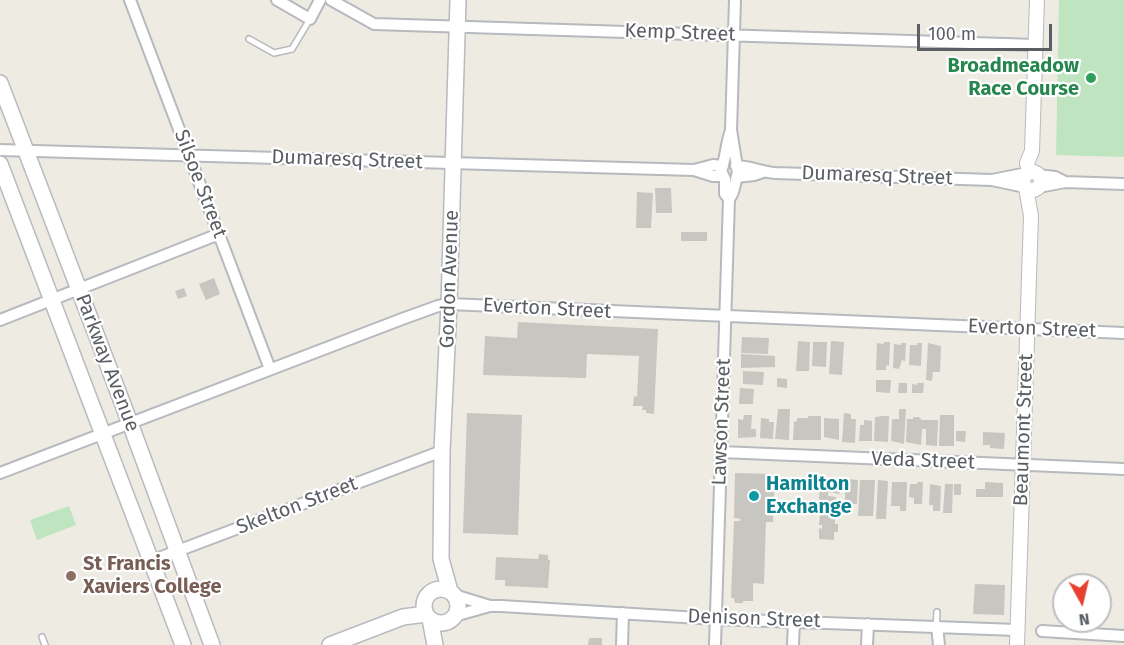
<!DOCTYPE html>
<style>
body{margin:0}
#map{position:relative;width:1124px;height:645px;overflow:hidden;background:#eeebe3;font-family:"Fira Sans",sans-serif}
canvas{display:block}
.north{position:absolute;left:1052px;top:573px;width:60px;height:60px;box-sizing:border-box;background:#fff;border:2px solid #bdbfc1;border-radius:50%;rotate:172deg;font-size:16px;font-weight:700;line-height:24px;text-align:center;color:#5b5f64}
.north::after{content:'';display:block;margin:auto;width:21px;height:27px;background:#e7402f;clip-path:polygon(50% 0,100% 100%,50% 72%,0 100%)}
.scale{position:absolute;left:917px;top:24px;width:135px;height:27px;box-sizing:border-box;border:3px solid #5b5f64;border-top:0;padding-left:8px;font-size:18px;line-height:21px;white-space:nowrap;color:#5b5f64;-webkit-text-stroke:4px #fff;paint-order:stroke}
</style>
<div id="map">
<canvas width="1124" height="645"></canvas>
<div class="north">N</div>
<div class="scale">100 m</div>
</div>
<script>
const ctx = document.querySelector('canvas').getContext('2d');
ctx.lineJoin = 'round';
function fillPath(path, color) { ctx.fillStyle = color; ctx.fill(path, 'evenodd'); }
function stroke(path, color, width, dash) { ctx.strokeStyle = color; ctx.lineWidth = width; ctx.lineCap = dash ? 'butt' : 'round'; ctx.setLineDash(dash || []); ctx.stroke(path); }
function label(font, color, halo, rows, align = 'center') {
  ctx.font = font + ' "Fira Sans",sans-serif'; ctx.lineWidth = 4.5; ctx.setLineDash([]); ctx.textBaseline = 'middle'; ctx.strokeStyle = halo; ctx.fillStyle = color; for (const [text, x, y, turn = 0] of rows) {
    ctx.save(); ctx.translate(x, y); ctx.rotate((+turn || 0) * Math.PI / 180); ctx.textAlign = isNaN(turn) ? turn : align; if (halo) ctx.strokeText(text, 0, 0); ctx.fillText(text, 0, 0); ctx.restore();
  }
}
fillPath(new Path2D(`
 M1059 0H1124V157L1056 155Z
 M69 506 76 525 37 540 30 520Z`), '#bfe5c0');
fillPath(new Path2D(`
 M655 188H671L672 213H656Z
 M637 192 653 193 651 228H636Z
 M681 232H707V241H681Z
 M214 278 220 294 206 300 199 284Z
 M184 288 187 296 178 299 175 291Z
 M518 322 658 329 654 414 646 413V410H642L643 406H633L634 396 637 397 639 356 587 354 586 378 483 375 485 336 517 338Z
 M742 337 769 338 768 354 741 353Z
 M798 341 810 342 809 371H796Z
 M831 341 844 342 842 375 829 374Z
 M813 342H827L826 367 812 366Z
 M884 342H890L889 366 886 365V370H876L877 343 884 344Z
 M901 343H906L905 361 902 360 899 369 893 368 894 344 901 345Z
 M917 343H922L921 366 909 365 910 345H917Z
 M928 343 941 346 940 372H933L932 381 926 380Z
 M741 354 775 356V367L741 368Z
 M743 371 764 372 763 385 743 384Z
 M777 378 787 379V388L777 387Z
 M876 380H891L890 393 876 392Z
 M899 383H907V393H898Z
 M917 383H924L923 393H912V384L917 385Z
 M740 388 754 389 753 404H739Z
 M778 409H790L789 440 775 439Z
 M899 409H906L904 444 891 441 892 419H899Z
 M467 413 522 415 518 535 463 533Z
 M844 413 851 414V419H856L855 443 842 442Z
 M744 415H752L751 429H756V437L738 438V419L743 420Z
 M940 415H954V446H939Z
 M808 416H821V440H793L794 422 797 421V418H808Z
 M883 416H889L888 442 874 441 875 417Z
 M913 417H919L922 420H938L937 446 926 445V429H922L921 445 906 442 907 419H913Z
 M761 418 769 419V422H774L773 439 760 438Z
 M824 418 839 419V440L824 437Z
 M864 420 872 421V441H859L860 425H864Z
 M956 431H966L965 442 956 441Z
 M983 432 1005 433 1004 449 990 448V445H983Z
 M735 473 775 474 773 522H766L764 584 753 583V601H743V603H735L734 598H731L734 521H740L741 519 734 518Z
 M821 477 840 479V494L828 492V496L836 497V504H839V518H835V524H838V532H834V540L819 539V528L822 529V525H819L820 515H822L823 506H820L819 497Z
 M845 479 858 480 857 504H848L845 501Z
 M860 480H875L873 516H858Z
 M878 480 888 481 886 519H876Z
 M892 482H907L906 511H900V506H891Z
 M917 482H923L922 504H914V498L909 497 910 484H917Z
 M985 482 1003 483V497H976V489H985Z
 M930 484 941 486 940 511H933V505H929Z
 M945 484H953L952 513H943Z
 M954 484H961V495H954Z
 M539 554 548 555V560H550L548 588 505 586V580H495L496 557 538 559Z
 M975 584 1005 585 1004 615 973 614Z
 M589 638H602V645H588Z`), '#c8c6c0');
const service = new Path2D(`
 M249 39 274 53 292 49 310 19
 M936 626 937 612
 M42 637 45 645`);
const minor = new Path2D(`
 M130 0 270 369
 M277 0 310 19 320 0
 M331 0 374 24 1036 45
 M0 150 694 170 713 176H722
 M736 166C750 166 761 172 775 173L992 180 1025 187
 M694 170 713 165 723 166
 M1038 175 1055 177 1065 182
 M737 177 754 175 763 172
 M992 180 1027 173
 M1039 187 1065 182 1124 184
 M729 199C736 191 734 182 738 173L731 130 735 0
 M0 320 219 234
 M721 452 1124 469
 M0 473 402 319 438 306 449 304 1124 333
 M151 561 442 451
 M454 595 490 606H501L716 619 1017 630
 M454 616 490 606
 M937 626 939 645
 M1042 631 1124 636
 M622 645 623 613
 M715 645 729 199 725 194V179L721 171C726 158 726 144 731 130
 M793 645 794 621
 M867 645 868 624`);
const tertiary = new Path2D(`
 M1023 181a9 9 0 1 1 18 0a9 9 0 1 1-18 0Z
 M1029 173 1027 163 1032 151 1037 0
 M1017 645 1031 216 1026 188`);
const secondary = new Path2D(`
 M0 83 130 423 212 645
 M0 164 183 645
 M424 606a17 17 0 1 1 34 0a17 17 0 1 1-34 0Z
 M450 591 441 559 442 451 449 304 458 0
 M430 619 435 645
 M330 645 403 617 426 614`);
stroke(service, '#b6b9bd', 8);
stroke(minor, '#b6b9bd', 14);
stroke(tertiary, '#b6b9bd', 16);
stroke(secondary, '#b7babf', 18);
stroke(service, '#fff', 5);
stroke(minor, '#fff', 10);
stroke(tertiary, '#fff', 14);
stroke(secondary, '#fff', 15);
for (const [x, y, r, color] of [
 [1091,78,6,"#2e9e5b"],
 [754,496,6,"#0f9aa8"],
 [71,576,6,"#8d6e63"]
]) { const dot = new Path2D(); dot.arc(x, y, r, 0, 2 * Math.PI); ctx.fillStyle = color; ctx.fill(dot); stroke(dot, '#fff', 2); }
label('20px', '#5b5f64', '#fff', [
 ["Kemp Street",680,33,2],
 ["Dumaresq Street",347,160,2],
 ["Dumaresq Street",877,176,2],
 ["Silsoe Street",200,184,69],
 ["Gordon Avenue",450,279,-88],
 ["Everton Street",547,309,3],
 ["Everton Street",1032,329,2],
 ["Parkway Avenue",107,363,69],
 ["Lawson Street",722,422,-88],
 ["Beaumont Street",1024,430,-88],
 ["Veda Street",923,461,2],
 ["Skelton Street",297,506,-21],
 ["Denison Street",754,619,2]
]);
label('bold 20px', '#27864d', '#fff', [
 ["Broadmeadow",1079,66],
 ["Race Course",1079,89]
], 'right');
label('bold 20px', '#0d838f', '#fff', [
 ["Hamilton",766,484],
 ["Exchange",766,507]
], 'left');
label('bold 20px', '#785e54', '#fff', [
 ["St Francis",83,564],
 ["Xaviers College",83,587]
], 'left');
</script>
